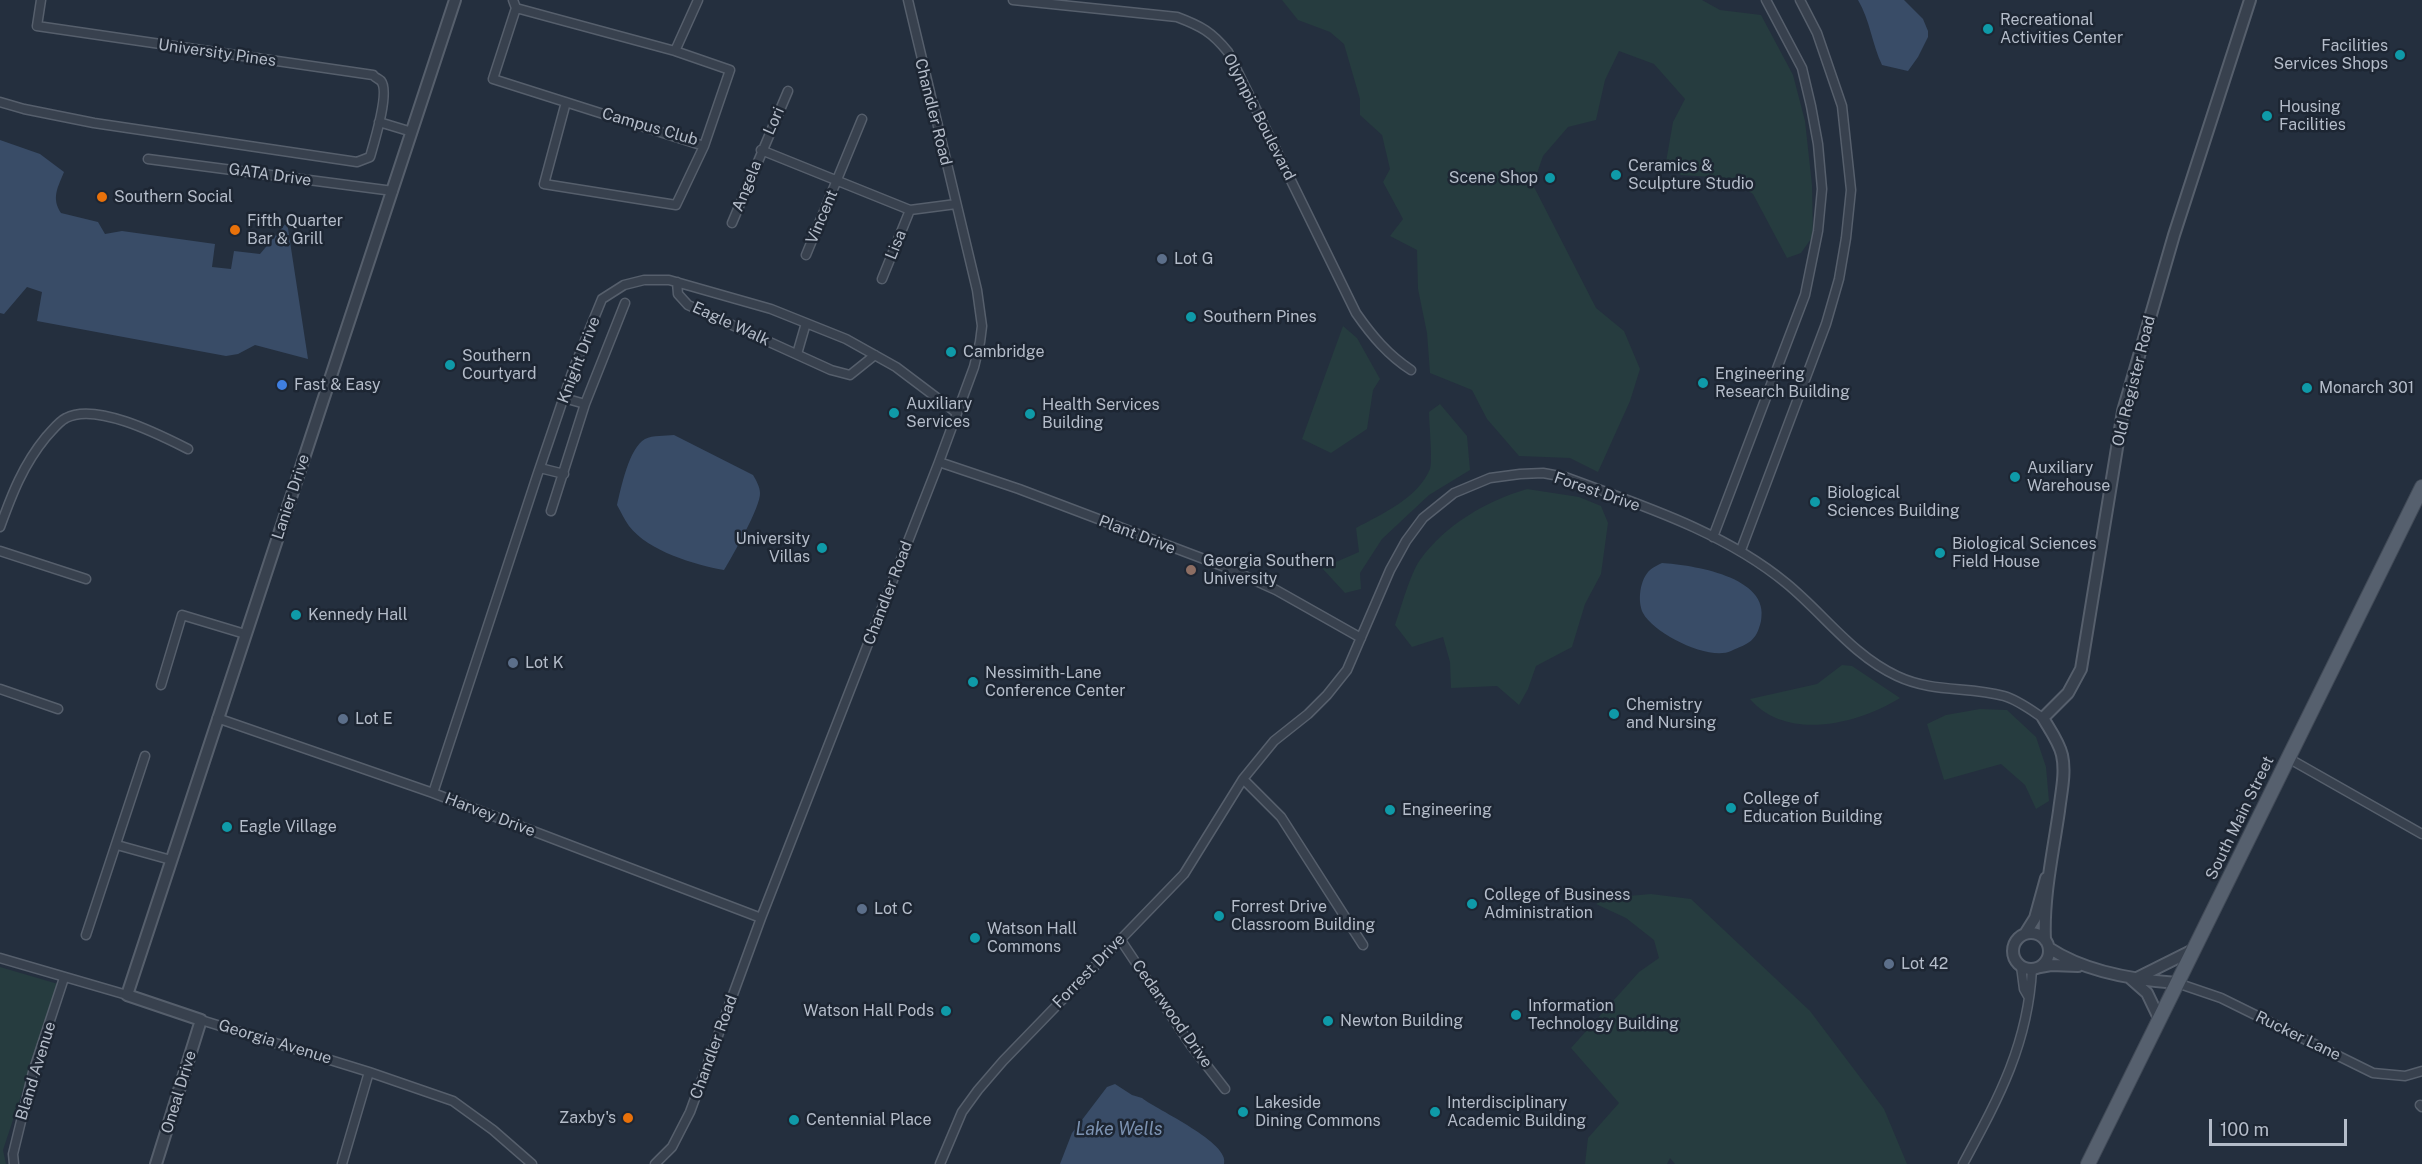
<!DOCTYPE html>
<style>
body{margin:0}
#map{position:relative;width:2422px;height:1164px;overflow:hidden;background:#242f3e;font-family:"Public Sans",sans-serif}
canvas{display:block}
.scale{position:absolute;left:2209px;top:1119px;width:138px;height:27px;box-sizing:border-box;border:3px solid #b4bcc9;border-top:0;padding-left:8px;font-size:18px;line-height:21px;white-space:nowrap;color:#b4bcc9;-webkit-text-stroke:4px #1d2633;paint-order:stroke}
</style>
<div id="map">
<canvas width="2422" height="1164"></canvas>
<div class="scale">100 m</div>
</div>
<script>
const ctx = document.querySelector('canvas').getContext('2d');
ctx.lineJoin = 'round';
function fillPath(path, color) { ctx.fillStyle = color; ctx.fill(path, 'evenodd'); }
function stroke(path, color, width, dash) { ctx.strokeStyle = color; ctx.lineWidth = width; ctx.lineCap = dash ? 'butt' : 'round'; ctx.setLineDash(dash || []); ctx.stroke(path); }
function label(font, color, halo, rows, align = 'center') {
  ctx.font = font + ' "Public Sans",sans-serif'; ctx.lineWidth = 5; ctx.setLineDash([]); ctx.textBaseline = 'middle'; ctx.strokeStyle = halo; ctx.fillStyle = color; for (const [text, x, y, turn = 0] of rows) {
    ctx.save(); ctx.translate(x, y); ctx.rotate((+turn || 0) * Math.PI / 180); ctx.textAlign = isNaN(turn) ? turn : align; if (halo) ctx.strokeText(text, 0, 0); ctx.fillText(text, 0, 0); ctx.restore();
  }
}
fillPath(new Path2D(`
 M1282 0H1702L1720 10 1761 15 1793 75 1805 121 1812 185 1813 236 1801 253 1787 258 1753 194 1727 178 1681 175 1666 162 1673 122 1685 99 1654 64 1619 51 1605 80 1596 120 1568 127 1543 156 1533 185 1596 308 1624 331 1640 369 1630 401 1598 472 1570 458 1519 456 1487 419 1472 390 1430 373 1427 333 1418 289 1417 250 1390 236 1403 219 1383 182 1390 169 1382 135 1360 115V99L1344 44 1330 32 1298 20Z
 M1343 326 1357 338 1380 379 1373 390 1367 429 1331 453 1302 439Z
 M1440 404 1467 436 1470 470 1429 495 1382 539 1360 573 1361 589 1345 593 1322 568 1359 552 1356 528C1382 514 1418 498 1430 469 1433 462 1429 423 1429 412Z
 M1527 489 1579 497 1601 506 1608 523 1601 574 1585 604 1572 647 1536 666 1528 689 1519 705 1497 686 1451 688 1450 662 1443 637 1412 647 1395 625C1401 608 1410 574 1420 560 1445 525 1486 501 1527 489Z
 M1842 665 1852 666 1900 698C1858 724 1787 742 1750 699L1817 684Z
 M1980 709 2007 710 2036 737 2046 767 2049 801 2036 809 2025 785 2001 764 1944 780 1927 724 1946 715Z
 M1651 894 1691 899 1810 1011 1884 1109 1907 1164H1675L1670 1158 1667 1164H1585L1588 1138 1619 1103 1571 1048 1639 972 1659 958 1654 940 1626 918 1596 904 1607 898Z
 M0 967 58 984 3 1150 6 1164H0Z`), '#263c3f');
fillPath(new Path2D(`
 M1858 0H1904L1923 19 1928 31V37L1918 57 1908 71 1882 65C1872 44 1870 20 1858 0Z
 M0 140 40 154 64 172C58 187 51 198 61 213L98 222 105 234 122 231 215 244 212 267 231 269 234 251 260 254 287 222 308 359 255 345 238 354 226 356 37 321 42 292 27 287 4 314 0 313Z
 M674 435 753 475C756 480 760 487 760 493 761 506 732 557 724 570 695 565 648 551 629 526 624 519 621 512 617 505 621 488 629 448 645 439 653 435 665 436 674 435Z
 M1662 563C1691 565 1771 576 1761 621 1756 642 1749 643 1731 651 1709 661 1654 634 1643 613 1637 601 1640 579 1650 570 1653 567 1658 565 1662 563Z
 M1115 1084 1132 1095 1142 1098C1157 1110 1231 1143 1224 1164H1060L1072 1133 1107 1087Z`), '#394c67');
const minor = new Path2D(`
 M513 0 516 8 493 79 704 146 730 70 675 51 698 0
 M1013 0 1177 17C1201 26 1212 32 1228 52L1356 313C1372 336 1388 355 1411 370
 M516 8 675 51
 M0 102 24 109 94 123 357 162 370 157C374 143 390 92 381 81 380 80 373 76 373 75L37 26 41 0
 M566 102 544 184 676 205 704 146
 M379 122 412 132
 M761 150 910 210 956 204
 M148 159 393 191
 M732 223 788 91
 M806 255 862 119
 M882 279 910 210
 M677 282 678 294 688 305 831 370 850 375 875 355
 M797 354 806 323
 M564 398 585 404
 M939 462 1019 489 1225 567 1276 590 1361 638
 M540 468 564 474
 M551 511 585 404 625 303
 M0 527C12 494 23 465 46 437 52 431 58 422 66 418 96 402 160 435 188 449
 M1713 537 1805 295 1818 231 1822 189 1818 144 1811 106 1802 68 1766 0
 M1741 550 1826 324 1839 279 1846 238 1851 190 1842 106 1817 33 1800 0
 M0 551 86 579
 M161 685 182 615 245 634
 M0 689 58 709
 M217 718 433 793 761 918
 M2288 758 2422 834
 M1243 779 1281 817 1363 945
 M433 793 537 476 573 370 602 299 624 285 644 280H669L771 309 846 339 896 367 957 413
 M117 845 171 860
 M86 935 145 756
 M1120 939 1190 1044 1225 1089
 M0 958 127 995
 M2021 966 2024 989 2028 996
 M2177 983 2221 998 2373 1073 2405 1076 2422 1071
 M201 1020 369 1072 453 1101 493 1130 532 1164
 M2420 1105 2422 1107
 M14 1164 13 1154 33 1072 64 978
 M342 1164 369 1072
 M655 1164 672 1147 690 1112 761 918 939 462 974 367 980 342 982 326 977 290 908 0
 M940 1164 962 1112 978 1090 1003 1061 1184 874 1243 779 1274 741 1308 714 1327 695 1347 670 1390 570 1406 541 1423 518 1454 493 1490 478 1520 474 1543 473 1565 477C1640 505 1723 531 1786 583 1824 614 1852 655 1897 676 1933 693 1968 686 2004 696 2018 700 2031 710 2043 718
 M1963 1164C1998 1099 2028 1045 2032 969`);
const tertiary = new Path2D(`
 M2013 951a18 18 0 1 1 36 0a18 18 0 1 1-36 0Z
 M2025 934 2035 918 2046 878
 M2045 940C2043 897 2053 853 2059 811 2061 793 2066 773 2062 755 2059 742 2050 730 2043 718L2068 693 2081 669 2123 411 2174 235 2250 0
 M2049 948C2085 972 2134 980 2177 983
 M2040 967 2051 965 2078 966
 M2130 978 2147 993 2159 1018
 M2137 978 2193 950
 M156 1164 201 1020 127 995 455 0`);
const primary = new Path2D(`
 M2088 1164 2422 487`);
stroke(minor, '#565f6c', 11);
stroke(tertiary, '#565f6c', 14);
stroke(primary, '#414a57', 16);
stroke(minor, '#38414e', 8);
stroke(tertiary, '#38414e', 10);
stroke(primary, '#56606e', 14);
for (const [x, y, r, color] of [
 [1988,29,6,"#0f9aa8"],
 [2400,55,6,"#0f9aa8"],
 [2267,116,6,"#0f9aa8"],
 [1616,175,6,"#0f9aa8"],
 [1550,178,6,"#0f9aa8"],
 [102,197,6,"#e8710a"],
 [235,230,6,"#e8710a"],
 [1162,259,6,"#5c6f8a"],
 [1191,317,6,"#0f9aa8"],
 [951,352,6,"#0f9aa8"],
 [450,365,6,"#0f9aa8"],
 [1703,383,6,"#0f9aa8"],
 [282,385,6,"#3f7fe0"],
 [2307,388,6,"#0f9aa8"],
 [894,413,6,"#0f9aa8"],
 [1030,414,6,"#0f9aa8"],
 [2015,477,6,"#0f9aa8"],
 [1815,502,6,"#0f9aa8"],
 [822,548,6,"#0f9aa8"],
 [1940,553,6,"#0f9aa8"],
 [1191,570,6,"#8d6e63"],
 [296,615,6,"#0f9aa8"],
 [513,663,6,"#5c6f8a"],
 [973,682,6,"#0f9aa8"],
 [1614,714,6,"#0f9aa8"],
 [343,719,6,"#5c6f8a"],
 [1731,808,6,"#0f9aa8"],
 [1390,810,6,"#0f9aa8"],
 [227,827,6,"#0f9aa8"],
 [1472,904,6,"#0f9aa8"],
 [862,909,6,"#5c6f8a"],
 [1219,916,6,"#0f9aa8"],
 [975,938,6,"#0f9aa8"],
 [1889,964,6,"#5c6f8a"],
 [946,1011,6,"#0f9aa8"],
 [1516,1015,6,"#0f9aa8"],
 [1328,1021,6,"#0f9aa8"],
 [1243,1112,6,"#0f9aa8"],
 [1435,1112,6,"#0f9aa8"],
 [628,1118,6,"#e8710a"],
 [794,1120,6,"#0f9aa8"]
]) { const dot = new Path2D(); dot.arc(x, y, r, 0, 2 * Math.PI); ctx.fillStyle = color; ctx.fill(dot); stroke(dot, '#1d2633', 2); }
label('16px', '#b4bcc9', '#1d2633', [
 ["Recreational",2000,20],
 ["Activities Center",2000,38],
 ["Facilities",2388,46,"right"],
 ["Services Shops",2388,64,"right"],
 ["Housing",2279,107],
 ["Facilities",2279,125],
 ["Ceramics &",1628,166],
 ["Sculpture Studio",1628,184],
 ["Scene Shop",1538,178,"right"],
 ["Southern Social",114,197],
 ["Fifth Quarter",247,221],
 ["Bar & Grill",247,239],
 ["Lot G",1174,259],
 ["Southern Pines",1203,317],
 ["Cambridge",963,352],
 ["Southern",462,356],
 ["Courtyard",462,374],
 ["Engineering",1715,374],
 ["Research Building",1715,392],
 ["Fast & Easy",294,385],
 ["Monarch 301",2319,388],
 ["Auxiliary",906,404],
 ["Services",906,422],
 ["Health Services",1042,405],
 ["Building",1042,423],
 ["Auxiliary",2027,468],
 ["Warehouse",2027,486],
 ["Biological",1827,493],
 ["Sciences Building",1827,511],
 ["University",810,539,"right"],
 ["Villas",810,557,"right"],
 ["Biological Sciences",1952,544],
 ["Field House",1952,562],
 ["Georgia Southern",1203,561],
 ["University",1203,579],
 ["Kennedy Hall",308,615],
 ["Lot K",525,663],
 ["Nessimith-Lane",985,673],
 ["Conference Center",985,691],
 ["Chemistry",1626,705],
 ["and Nursing",1626,723],
 ["Lot E",355,719],
 ["College of",1743,799],
 ["Education Building",1743,817],
 ["Engineering",1402,810],
 ["Eagle Village",239,827],
 ["College of Business",1484,895],
 ["Administration",1484,913],
 ["Forrest Drive",1231,907],
 ["Classroom Building",1231,925],
 ["Lot C",874,909],
 ["Watson Hall",987,929],
 ["Commons",987,947],
 ["Lot 42",1901,964],
 ["Information",1528,1006],
 ["Technology Building",1528,1024],
 ["Watson Hall Pods",934,1011,"right"],
 ["Newton Building",1340,1021],
 ["Lakeside",1255,1103],
 ["Dining Commons",1255,1121],
 ["Interdisciplinary",1447,1103],
 ["Academic Building",1447,1121],
 ["Zaxby's",616,1118,"right"],
 ["Centennial Place",806,1120]
], 'left');
label('16px', '#b4bcc9', '#1d2633', [
 ["University Pines",217,53,8],
 ["Chandler Road",933,112,76],
 ["Olympic Boulevard",1259,117,63],
 ["Lori",774,121,-66],
 ["Campus Club",650,127,16],
 ["GATA Drive",270,175,8],
 ["Angela",747,186,-68],
 ["Vincent",822,217,-67],
 ["Lisa",896,245,-68],
 ["Eagle Walk",731,324,25],
 ["Knight Drive",579,360,-69],
 ["Old Register Road",2134,381,-76],
 ["Forest Drive",1597,492,19],
 ["Lanier Drive",291,497,-72],
 ["Plant Drive",1137,535,21],
 ["Chandler Road",888,593,-69],
 ["Harvey Drive",490,815,21],
 ["South Main Street",2240,818,-64],
 ["Forrest Drive",1089,971,-46],
 ["Cedarwood Drive",1172,1014,55],
 ["Rucker Lane",2298,1036,26],
 ["Georgia Avenue",275,1042,17],
 ["Chandler Road",714,1047,-70],
 ["Bland Avenue",36,1071,-73],
 ["Oneal Drive",179,1092,-73]
]);
label('italic 18px', '#7c92b1', '#1d2633', [
 ["Lake Wells",1119,1129]
]);
</script>
